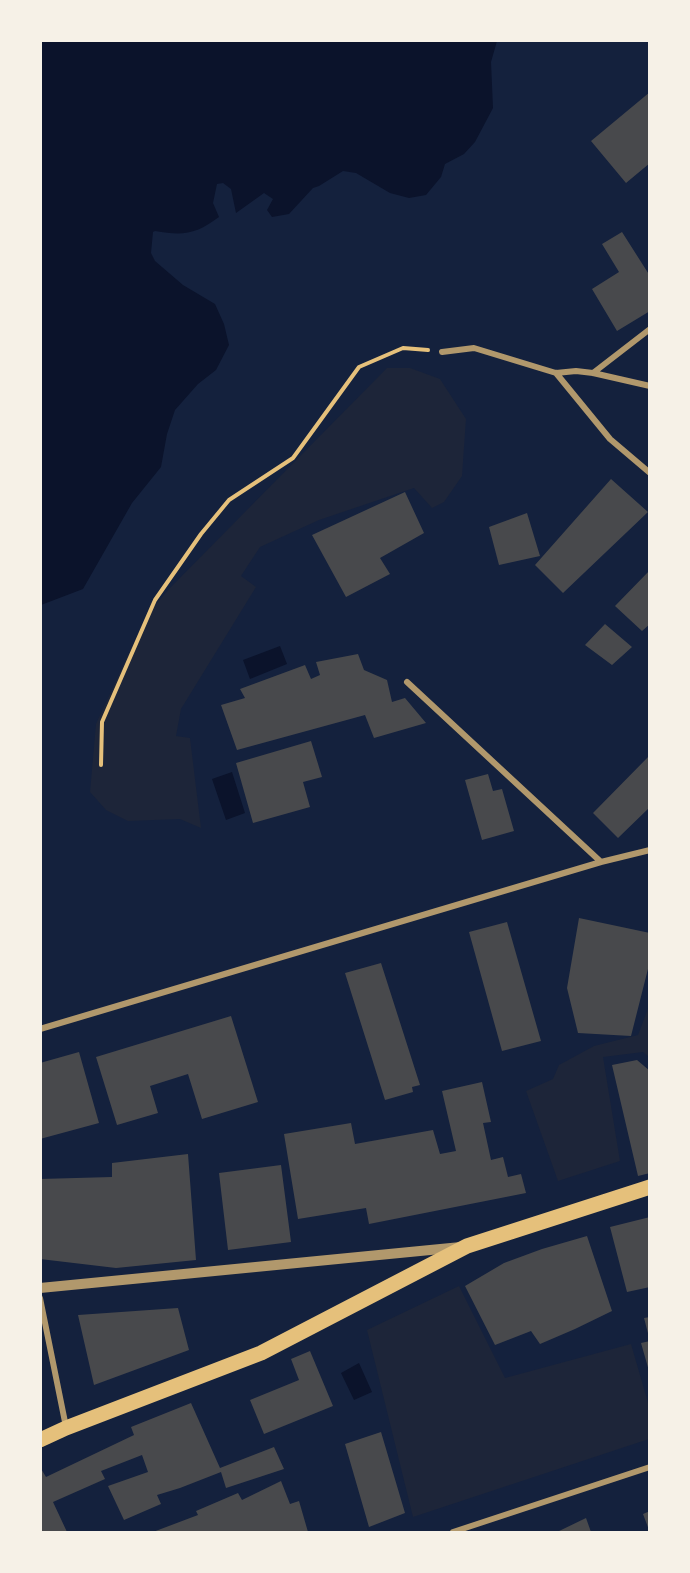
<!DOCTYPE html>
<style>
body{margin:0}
#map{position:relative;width:690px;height:1573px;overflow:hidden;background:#14213d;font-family:Helvetica,sans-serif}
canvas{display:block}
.frame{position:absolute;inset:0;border:42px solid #f6f1e7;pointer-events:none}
</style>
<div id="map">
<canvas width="690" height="1573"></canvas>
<div class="frame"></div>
</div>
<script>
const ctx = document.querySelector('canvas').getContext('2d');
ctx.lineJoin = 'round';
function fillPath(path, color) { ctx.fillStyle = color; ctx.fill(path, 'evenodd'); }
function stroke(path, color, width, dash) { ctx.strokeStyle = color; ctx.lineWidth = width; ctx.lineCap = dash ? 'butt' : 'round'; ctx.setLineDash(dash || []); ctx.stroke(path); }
fillPath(new Path2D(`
 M387 368H410L440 379 466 419 462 476 444 502 432 508 414 488 319 520 260 547 241 576 256 587 181 709 176 736 190 738 201 828 180 819 128 821 106 810 90 792 96 724 146 616 169 589Z
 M649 1006V1057L643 1052 603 1057 620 1161 558 1181 526 1091 553 1079 559 1065 594 1046 638 1035Z
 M459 1286 505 1378 631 1344 649 1406V1439L413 1517 367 1330Z`), '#1d2539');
fillPath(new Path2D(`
 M41 40 497 41 491 62 493 108 475 142 464 154 445 164 441 177 426 195 409 198 390 193 356 173 343 171 319 186 313 188 289 214 272 217 267 210 273 199 264 193 236 213 231 189 223 183 217 184 213 203 219 217C196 234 184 236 155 231L153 232 151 253 155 261 183 285 215 304 224 324 229 345 216 370 198 384 175 410 167 434 161 467 132 503 83 589 41 605Z
 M280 646 287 664 250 679 243 660Z
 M232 772 245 813 226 820 212 779Z
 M359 1363 372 1392 354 1400 341 1373Z`), '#0b132b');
fillPath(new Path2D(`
 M650 92V163L626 183 591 141Z
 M622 232 650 276V311L617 331 592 289 619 272 602 244Z
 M611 479 648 512 563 593 535 565Z
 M405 492 424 533 380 558 390 574 346 597 312 535Z
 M527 513 540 556 499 565 489 527Z
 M650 570V624L642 631 615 606Z
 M605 624 632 647 612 665 585 645Z
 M358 654 364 670 387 680 392 702 405 698 426 723 374 738 365 715 237 750 221 705 245 698 240 689 305 665 311 679 320 675 316 662Z
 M311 741 322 777 303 782 310 807 253 823 236 763Z
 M650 755V807L618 838 593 813Z
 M488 774 493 791 502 789 514 831 482 840 465 780Z
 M579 918 650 933V961L631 1036 578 1033 567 988Z
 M507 922 541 1041 502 1051 469 932Z
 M381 963 420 1085 412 1087 413 1092 385 1100 345 973Z
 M231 1016 258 1102 202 1119 188 1074 150 1086 158 1113 117 1125 96 1057Z
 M79 1052 99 1123 40 1139V1063Z
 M637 1060 650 1071V1173L638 1176 612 1065Z
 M482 1082 491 1122 483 1123 491 1160 503 1157 508 1177 521 1174 526 1193 369 1224 366 1208 298 1219 284 1134 351 1123 355 1144 433 1130 440 1154 456 1151 442 1091Z
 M188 1154 196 1260 116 1268 40 1259V1179L112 1177V1163Z
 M281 1165 291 1242 228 1250 219 1173Z
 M650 1217V1287L627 1292 610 1227Z
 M587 1236 612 1311 575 1329 540 1344 531 1331 495 1345 465 1286 504 1263 542 1249Z
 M178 1308 189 1350 94 1385 78 1315Z
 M650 1317V1337H649L644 1318Z
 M650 1341V1371H649L641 1343Z
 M310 1351 333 1406 264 1434 250 1400 299 1380 291 1359Z
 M191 1403 220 1468 274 1447 284 1469 226 1488 221 1472 180 1488 157 1495 161 1504 124 1520 108 1486 148 1472 142 1455 101 1471 105 1479 53 1502 67 1532H40V1467L46 1477 134 1435 131 1427Z
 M381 1432 405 1513 369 1527 345 1444Z
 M281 1481 290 1504 299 1501 308 1532H153L198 1515 196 1511 238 1493 242 1500Z
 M650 1511V1530H649L643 1514Z
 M586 1518 591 1532H557Z`), '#48494c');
stroke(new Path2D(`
 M101 765 102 722 155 600 201 534 229 500 293 458 359 367 403 348 428 350`), '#e5c07b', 4);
stroke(new Path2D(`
 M442 352 474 348 556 373 576 371 593 373 650 386
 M556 373 610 439 650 473
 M593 373 650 329
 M407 682 601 862
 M40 1029 601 862 650 850
 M40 1298 66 1427
 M453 1532 650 1467`), '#b1986c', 6);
stroke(new Path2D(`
 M40 1288 461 1247`), '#b1986c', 10);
stroke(new Path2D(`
 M40 1440 66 1428 261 1353 467 1246 650 1187`), '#e5c07b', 15);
</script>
